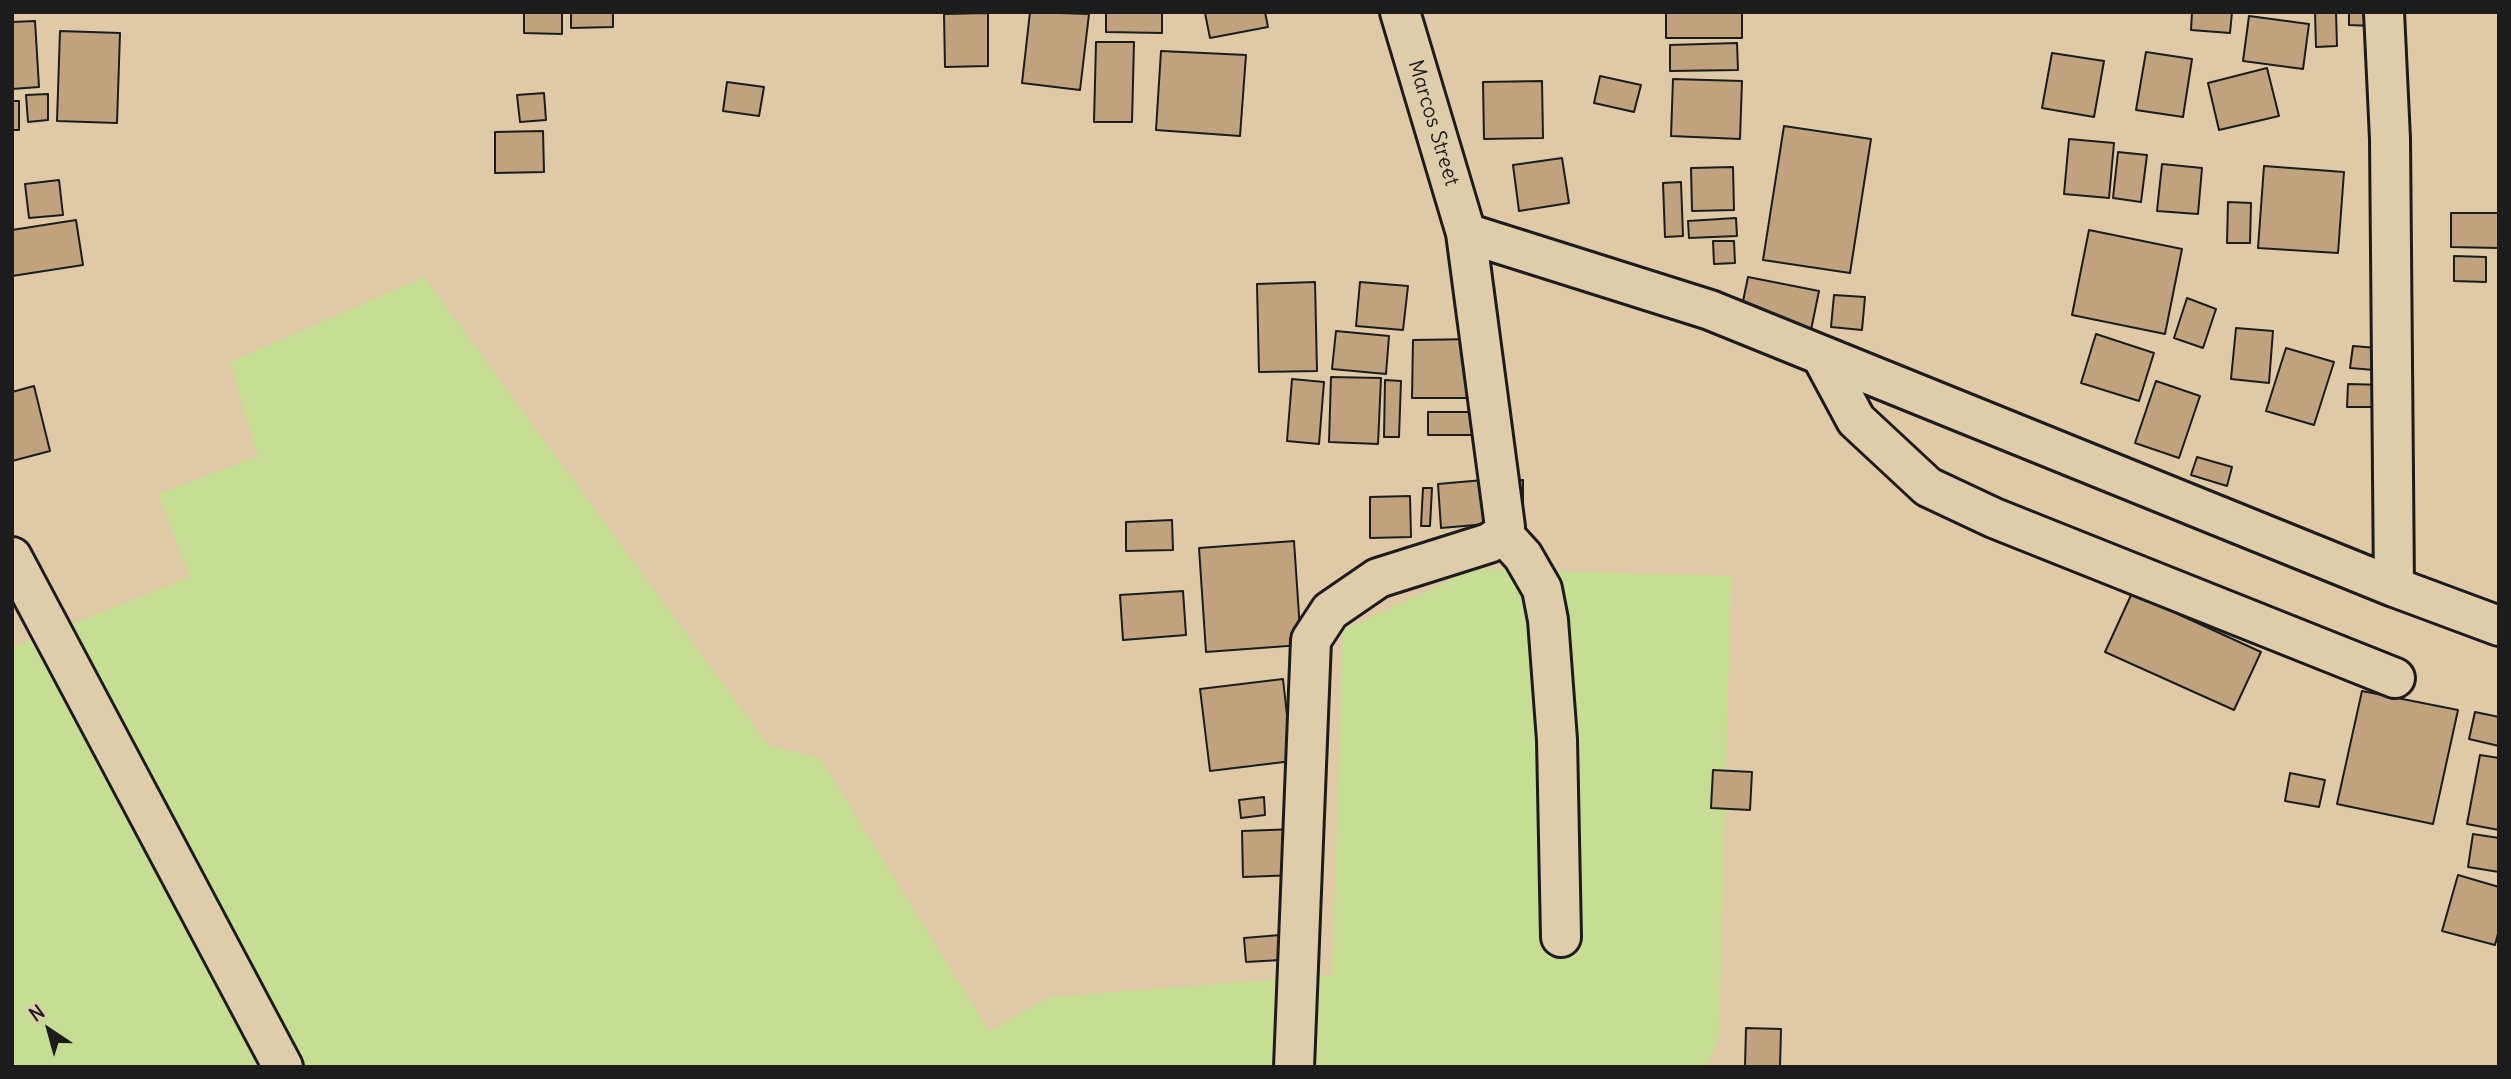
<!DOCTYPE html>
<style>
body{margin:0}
#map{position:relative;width:2511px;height:1079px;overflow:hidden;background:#e0c9a6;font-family:Delius,sans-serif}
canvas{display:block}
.frame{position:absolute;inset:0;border:14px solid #1c1c1c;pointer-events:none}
.north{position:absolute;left:14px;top:995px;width:70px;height:70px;-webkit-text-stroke:5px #dfccaa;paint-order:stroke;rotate:324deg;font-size:19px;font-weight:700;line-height:28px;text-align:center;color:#1c1c1c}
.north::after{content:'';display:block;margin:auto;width:24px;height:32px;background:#1c1c1c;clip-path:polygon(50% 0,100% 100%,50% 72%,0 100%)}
</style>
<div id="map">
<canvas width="2511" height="1079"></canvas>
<div class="frame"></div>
<div class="north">N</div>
</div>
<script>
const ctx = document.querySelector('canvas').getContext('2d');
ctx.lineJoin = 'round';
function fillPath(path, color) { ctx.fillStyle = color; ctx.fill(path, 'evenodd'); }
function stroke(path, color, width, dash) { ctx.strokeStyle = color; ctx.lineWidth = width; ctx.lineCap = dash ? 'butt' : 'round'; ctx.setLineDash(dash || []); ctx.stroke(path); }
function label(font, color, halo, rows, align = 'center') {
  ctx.font = font + ' Delius,sans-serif'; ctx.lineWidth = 5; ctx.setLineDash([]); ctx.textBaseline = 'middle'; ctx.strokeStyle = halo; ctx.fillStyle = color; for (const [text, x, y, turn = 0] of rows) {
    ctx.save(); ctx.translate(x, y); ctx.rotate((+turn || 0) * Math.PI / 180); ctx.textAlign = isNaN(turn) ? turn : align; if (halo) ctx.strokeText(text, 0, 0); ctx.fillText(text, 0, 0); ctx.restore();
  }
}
fillPath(new Path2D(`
 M424 277 768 745 820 758 989 1031 1050 997 1332 975 1343 630 1474 569 1731 576 1719 1037 1706 1067H12V647L190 577 158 494 258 456 230 362Z`), '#c6dd93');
const building = new Path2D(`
 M524 12H562V34L524 33Z
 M571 12H613V27L571 28Z
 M1030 12 1089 14 1080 90 1022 83Z
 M1106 12H1162V33L1106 32Z
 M1265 12 1268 27 1210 38 1205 13Z
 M1666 12H1742V38H1666Z
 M2192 12H2232L2230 33 2191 30Z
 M2315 12H2336L2337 46 2316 47Z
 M2349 12H2374L2373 26 2349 25Z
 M988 13V66L945 67 944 14Z
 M2249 16 2309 24 2303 69 2243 61Z
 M35 21 39 87 12 89V22Z
 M60 31 120 33 117 123 57 121Z
 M1096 42H1134L1132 122H1094Z
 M1737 43 1738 70 1670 71V45Z
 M1161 51 1246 55 1240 136 1156 130Z
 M2146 52 2192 59 2183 117 2136 110Z
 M2052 53 2104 61 2094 117 2042 108Z
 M2267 68 2279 116 2219 130 2208 83Z
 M1600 76 1641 85 1634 112 1594 103Z
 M1673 79 1742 81 1740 139 1671 136Z
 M1542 81 1543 138 1484 139 1483 82Z
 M727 82 764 87 759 116 723 111Z
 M544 93 546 120 520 122 517 95Z
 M48 94V120L28 122 26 95Z
 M12 101H19V130H12Z
 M1784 126 1871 139 1850 273 1763 260Z
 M543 131 544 172 495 173V132Z
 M2069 139 2114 143 2109 198 2064 194Z
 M2118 152 2147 155 2141 202 2113 198Z
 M1562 158 1569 203 1519 211 1513 165Z
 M2162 164 2202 168 2198 214 2157 211Z
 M2264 166 2344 172 2338 253 2258 248Z
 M1733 167 1734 210 1692 211 1691 168Z
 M59 180 63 215 29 218 25 184Z
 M1681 182 1683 236 1665 237 1663 183Z
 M2228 202 2251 203 2250 243H2227Z
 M2451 213H2499V248L2451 247Z
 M1736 218 1737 236 1689 238 1688 221Z
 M76 220 83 265 12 276V230Z
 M2089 230 2182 249 2165 334 2072 315Z
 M1713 241H1734L1735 263 1714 264Z
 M2454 256 2486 257V282L2454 281Z
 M1748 277 1819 291 1811 330 1740 316Z
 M1315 282 1317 371 1259 372 1257 284Z
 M1360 282 1408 286 1403 330 1356 326Z
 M1834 295 1865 297 1862 330 1831 327Z
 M2187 298 2216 309 2203 348 2174 338Z
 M2236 328 2273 331 2269 383 2231 379Z
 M1336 331 1389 336 1386 374 1332 369Z
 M2096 334 2154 353 2139 401 2081 383Z
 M1478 339 1477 398H1412L1413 340Z
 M2353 346 2389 349 2387 371 2350 368Z
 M2286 348 2334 362 2314 425 2266 411Z
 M1331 377 1381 378 1378 444 1329 442Z
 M1292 379 1324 382 1319 444 1287 441Z
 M1385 380 1401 381 1399 437H1384Z
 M2156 381 2200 396 2179 458 2135 443Z
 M2348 384 2385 385V407H2347Z
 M34 386 50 451 12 461V392Z
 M1428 412H1472L1473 435H1428Z
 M2197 457 2232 467 2227 486 2191 475Z
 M1495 479 1498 523 1441 528 1438 484Z
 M1523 480V507L1505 506V481Z
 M1423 488H1432L1430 526H1421Z
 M1410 496 1411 537 1370 538V497Z
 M1172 520 1173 550 1126 551V522Z
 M1294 541 1301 645 1206 652 1199 548Z
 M1183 591 1186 635 1123 640 1120 595Z
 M2132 593 2261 652 2234 710 2105 652Z
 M1283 679 1292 761 1210 771 1200 689Z
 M2362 691 2458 710 2433 824 2337 804Z
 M2475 712 2499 717V746L2469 739Z
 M2480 755 2499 758V830L2467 824Z
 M1713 770 1752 772 1750 810 1711 808Z
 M2290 773 2325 780 2319 807 2285 801Z
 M1264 797 1265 815 1241 818 1239 800Z
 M1296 829 1297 875 1243 877 1242 831Z
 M2473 834 2499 838V872L2468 867Z
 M2458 875 2499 887V930L2495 945 2442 931Z
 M1280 935 1281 960 1246 962 1244 938Z
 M1746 1028 1781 1029 1780 1067H1745Z`);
fillPath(building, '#c0a27f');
stroke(building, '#1c1c1c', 2);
const minor = new Path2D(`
 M2384 12 2390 139 2394 587
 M1466 233 1710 310 2394 587 2499 626
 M1821 355 1856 420 1928 487 1994 518 2395 678
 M1503 534 1523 556 1542 589 1548 620 1557 740 1561 937
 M12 557 283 1067
 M1294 1067 1311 640 1330 611 1378 578 1489 543 1503 534 1505 527 1466 233 1400 12`);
stroke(minor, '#1c1c1c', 44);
stroke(minor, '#dfccaa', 38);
label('21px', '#1c1c1c', '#dfccaa', [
 ["Marcos Street",1433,123,73]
]);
</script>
